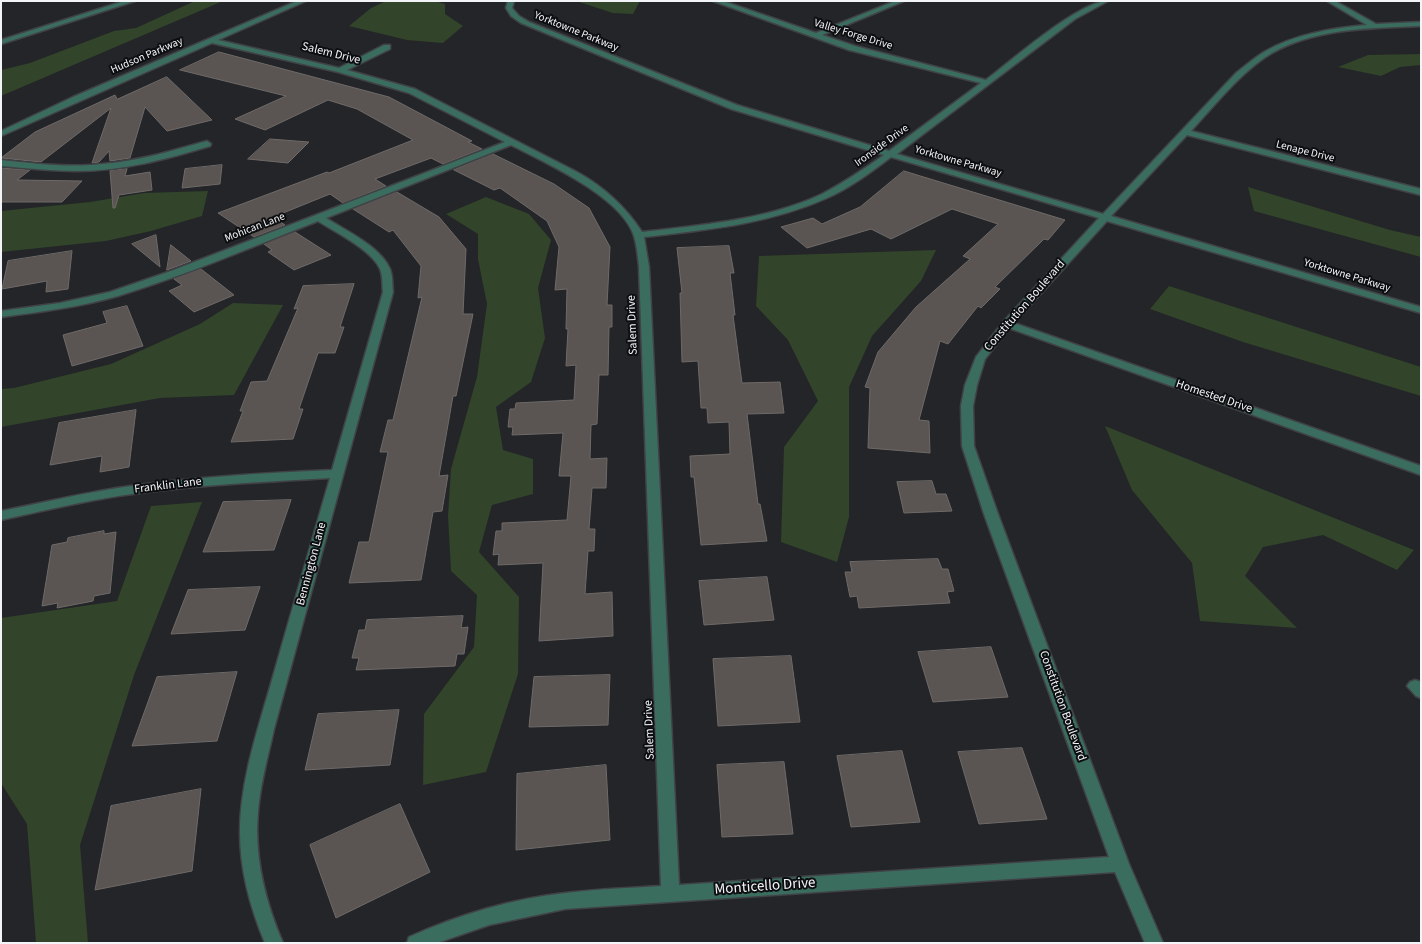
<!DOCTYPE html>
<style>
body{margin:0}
#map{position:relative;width:1422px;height:944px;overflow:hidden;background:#232529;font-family:"Source Sans 3",sans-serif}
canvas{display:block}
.frame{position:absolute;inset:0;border:2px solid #f3f4f7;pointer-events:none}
</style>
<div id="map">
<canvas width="1422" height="944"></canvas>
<div class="frame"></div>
</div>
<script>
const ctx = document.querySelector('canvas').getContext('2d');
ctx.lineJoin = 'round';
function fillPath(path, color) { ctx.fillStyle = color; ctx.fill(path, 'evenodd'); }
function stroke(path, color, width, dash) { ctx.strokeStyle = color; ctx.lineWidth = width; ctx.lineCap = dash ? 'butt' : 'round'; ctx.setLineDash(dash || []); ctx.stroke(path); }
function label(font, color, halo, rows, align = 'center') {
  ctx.font = font + ' "Source Sans 3",sans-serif'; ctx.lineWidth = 4; ctx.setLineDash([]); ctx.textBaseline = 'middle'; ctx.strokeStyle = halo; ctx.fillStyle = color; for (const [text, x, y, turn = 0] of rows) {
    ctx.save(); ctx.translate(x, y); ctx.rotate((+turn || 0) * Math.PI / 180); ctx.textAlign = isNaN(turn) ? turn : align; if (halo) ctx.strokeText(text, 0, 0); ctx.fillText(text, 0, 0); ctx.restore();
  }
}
fillPath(new Path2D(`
 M195 1H223L1 96V70L30 63 114 31 136 28Z
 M386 1H435L445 4V14L463 26 443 43 407 40 349 26 371 8Z
 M576 1H640L633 14 613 13Z
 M1421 54V65L1400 67 1381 76 1338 67 1368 55Z
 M1248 187 1390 230 1421 237V257L1254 211Z
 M208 191 202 216 151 231 106 241 1 252V211L90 202 144 193Z
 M486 197 529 214 551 240 538 288 545 338 531 382 496 407 503 450 533 459V494L492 505 479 552 519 597 518 674 486 772 423 785 424 714 474 647 477 595 451 571 448 516 451 469 477 377 487 304 478 259V234L446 214Z
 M936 250 921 281 872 336 849 387V517L837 562 781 542 784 447 818 401 788 340 756 306 759 256Z
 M1169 286 1421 367V396L1243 342 1150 309Z
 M233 303 283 305 234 395 160 398 1 427V389L14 388 111 364 200 324Z
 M1105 426 1414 550 1397 570 1323 535 1263 547 1245 576 1297 628 1200 621 1192 563 1132 490Z
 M202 502 134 675 80 845 88 943H36L27 824 1 783V618L117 601 151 506Z`), '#324429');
const building = new Path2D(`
 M219 52 389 97 472 141 468 142 482 149 443 164 431 158 375 179 386 186 343 203 330 194 288 211 273 217 285 225 254 237 218 213 327 172 329 173 413 140 357 109 328 100 265 130 235 119 286 96 180 70Z
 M167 77 212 120 167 131 145 107 130 158 110 161 109 151 99 162 92 163 111 108 41 162 1 158 35 132 115 95 117 99Z
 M270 139 309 142 288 163 248 159Z
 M493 154 554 184 589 208 610 247 607 305H612V327H609L608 375H599L597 424 591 425 590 459 607 458 606 488H592L589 529H595L594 551H588L585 594 612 592 613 636 539 641 543 563 498 565 499 554 493 555 496 531H502V523L567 520 571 476H559L563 433 512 435 513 427H508L510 409H515L516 403 574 400 576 365 566 366 568 329H566L567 289 555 290 559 247 547 221 500 188 494 190 454 170Z
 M222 165 220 184 182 188 185 169Z
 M1 168 30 170 17 180 82 181 62 202H1Z
 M127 169 125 176 150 172 152 190 119 195 115 208H113L110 171Z
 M904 171 1065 220 1048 240 1044 239 995 287 1000 289 981 308 978 306 948 344 940 341 919 420 929 421 930 453 868 448 870 388 865 387 878 352 916 307 970 259 963 256 998 224 952 209 891 239 871 229 807 248 781 227 813 218 822 224 860 207Z
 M397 192 439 217 466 249 463 314H473L456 396H453L439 476 448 475 442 511 433 512 421 580 349 583 359 542H369L388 452H380L388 420H393L422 297 418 298 421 266 393 230 389 232 353 209Z
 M295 232 331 255 294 270 268 252 272 250 264 244Z
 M156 235 160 267 132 244Z
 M171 245 191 261 167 270Z
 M729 246 734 273H730L735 315H733L742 383 780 382 784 413 747 414 758 504H760L767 541 701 545 694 477H691L690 456 730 454 729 422 708 423 707 408H701L698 361 682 362 680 293H682L677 248Z
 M72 251 68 289 46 292 47 281 2 289 8 261Z
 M201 269 234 295 194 312 169 291 182 285 174 279Z
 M354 284 340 327H344L335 353H318L299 409H303L293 439 231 442 243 411H240L251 382 267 381 298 308 294 309 303 286Z
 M127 306 143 346 72 366 63 335 107 323 103 312Z
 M136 410 129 467 100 472 102 456 50 465 59 423Z
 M932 481 936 494H946L952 511 904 513 897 482Z
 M291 500 274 550 203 552 223 502Z
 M104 531V534L116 532 110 593 94 596 93 601 57 608 58 603 42 606 52 545 67 542 68 538Z
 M938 559 942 569H948L954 591 947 592 950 603 859 608 857 596 850 597 845 572H852L850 562Z
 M767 577 774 620 704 625 699 581Z
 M260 587 245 630 171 634 188 590Z
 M463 616 461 628 468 627 464 654H457L455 666 356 670 359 658H352L359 630H365L367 620Z
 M991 647 1008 697 933 702 918 652Z
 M791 656 800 722 718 726 713 659Z
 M237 672 217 741 132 746 157 677Z
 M610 675 608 725 529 727 534 677Z
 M399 710 390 765 305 770 318 714Z
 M1022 748 1047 819 979 824 958 752Z
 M902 751 920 822 851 827 837 756Z
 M784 762 793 834 722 837 717 765Z
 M606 765 610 840 516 850 517 774Z
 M201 789 192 871 95 890 111 806Z
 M400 804 430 872 336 918 310 845Z`);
fillPath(building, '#5a5553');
stroke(building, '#6f6a68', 1);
const minor = new Path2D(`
 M124 1H135L1 44V40Z
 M297 1H306L218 40 339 68 384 45H390V49L347 70 415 89 577 172C604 187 625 206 642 232 701 225 767 220 822 194 843 183 864 169 884 155L731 109 521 23 511 16 506 8 508 1H514L512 8 519 16 529 22 737 105 889 151 981 83 849 50 713 1H723L816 33 895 1H904L822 35 855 46 986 80C1011 61 1079 1 1108 1L1075 19 897 154 1103 214 1236 73C1245 66 1254 58 1264 52 1295 34 1332 28 1367 25L1327 1H1335L1376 24 1421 22V26C1370 28 1308 28 1264 58 1236 78 1214 106 1191 131L1421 189V195L1187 135 1111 216 1421 307V313L1107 221 1014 323 1421 466V475L1009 328 985 359 977 385 973 406 974 446 998 514 1129 864 1163 943H1145L1115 872 565 909 489 925 437 943H407L409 937C458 915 511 899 565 893 596 889 629 888 661 886L639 267C638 257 637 246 634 236 622 197 546 163 511 145L326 218C345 230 381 247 390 269 393 276 392 284 393 292L274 729C268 757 260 784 258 812 254 857 265 901 283 943H265C250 907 240 871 240 832 240 781 258 729 272 680 291 613 310 546 330 478 261 482 193 485 125 495 83 501 42 511 1 520V511C42 503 83 493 124 487 193 477 263 473 332 470L383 292C382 284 383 276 380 269 372 250 335 232 318 221 252 247 186 275 118 296 80 307 40 312 1 317V311L60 303 110 292 171 271 505 142 409 93 338 72 212 43 1 136V131L73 97ZM891 157 1099 218 1003 322 976 357 965 385 961 406 962 446 984 514 1109 857 679 885 649 267 644 237C706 230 769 224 827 198 850 188 871 172 891 157Z
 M207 141 211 144 210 146C167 159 123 171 78 171 52 171 27 168 1 166V160C31 163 60 167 90 165 131 163 168 152 207 141Z
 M1415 680 1421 682V698L1416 696 1407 686 1410 682Z`);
stroke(minor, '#404246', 3);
fillPath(minor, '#3b6d5f');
label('11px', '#f3f4f7', '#0d0e10', [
 ["Yorktowne Parkway",576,32,22],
 ["Valley Forge Drive",853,35,17],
 ["Hudson Parkway",147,56,-23],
 ["Ironside Drive",882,146,-36],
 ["Lenape Drive",1305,152,14],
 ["Yorktowne Parkway",958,162,16],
 ["Mohican Lane",255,228,-21],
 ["Yorktowne Parkway",1347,276,17]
]);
label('12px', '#f3f4f7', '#0d0e10', [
 ["Salem Drive",331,54,14],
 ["Constitution Boulevard",1025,306,-49],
 ["Salem Drive",633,325,-92],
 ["Homested Drive",1214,397,19],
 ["Franklin Lane",168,486,-7],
 ["Bennington Lane",312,564,-75],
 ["Constitution Boulevard",1062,706,70],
 ["Salem Drive",650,730,-92]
]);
label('15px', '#f3f4f7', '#0d0e10', [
 ["Monticello Drive",765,887,-4]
]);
</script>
